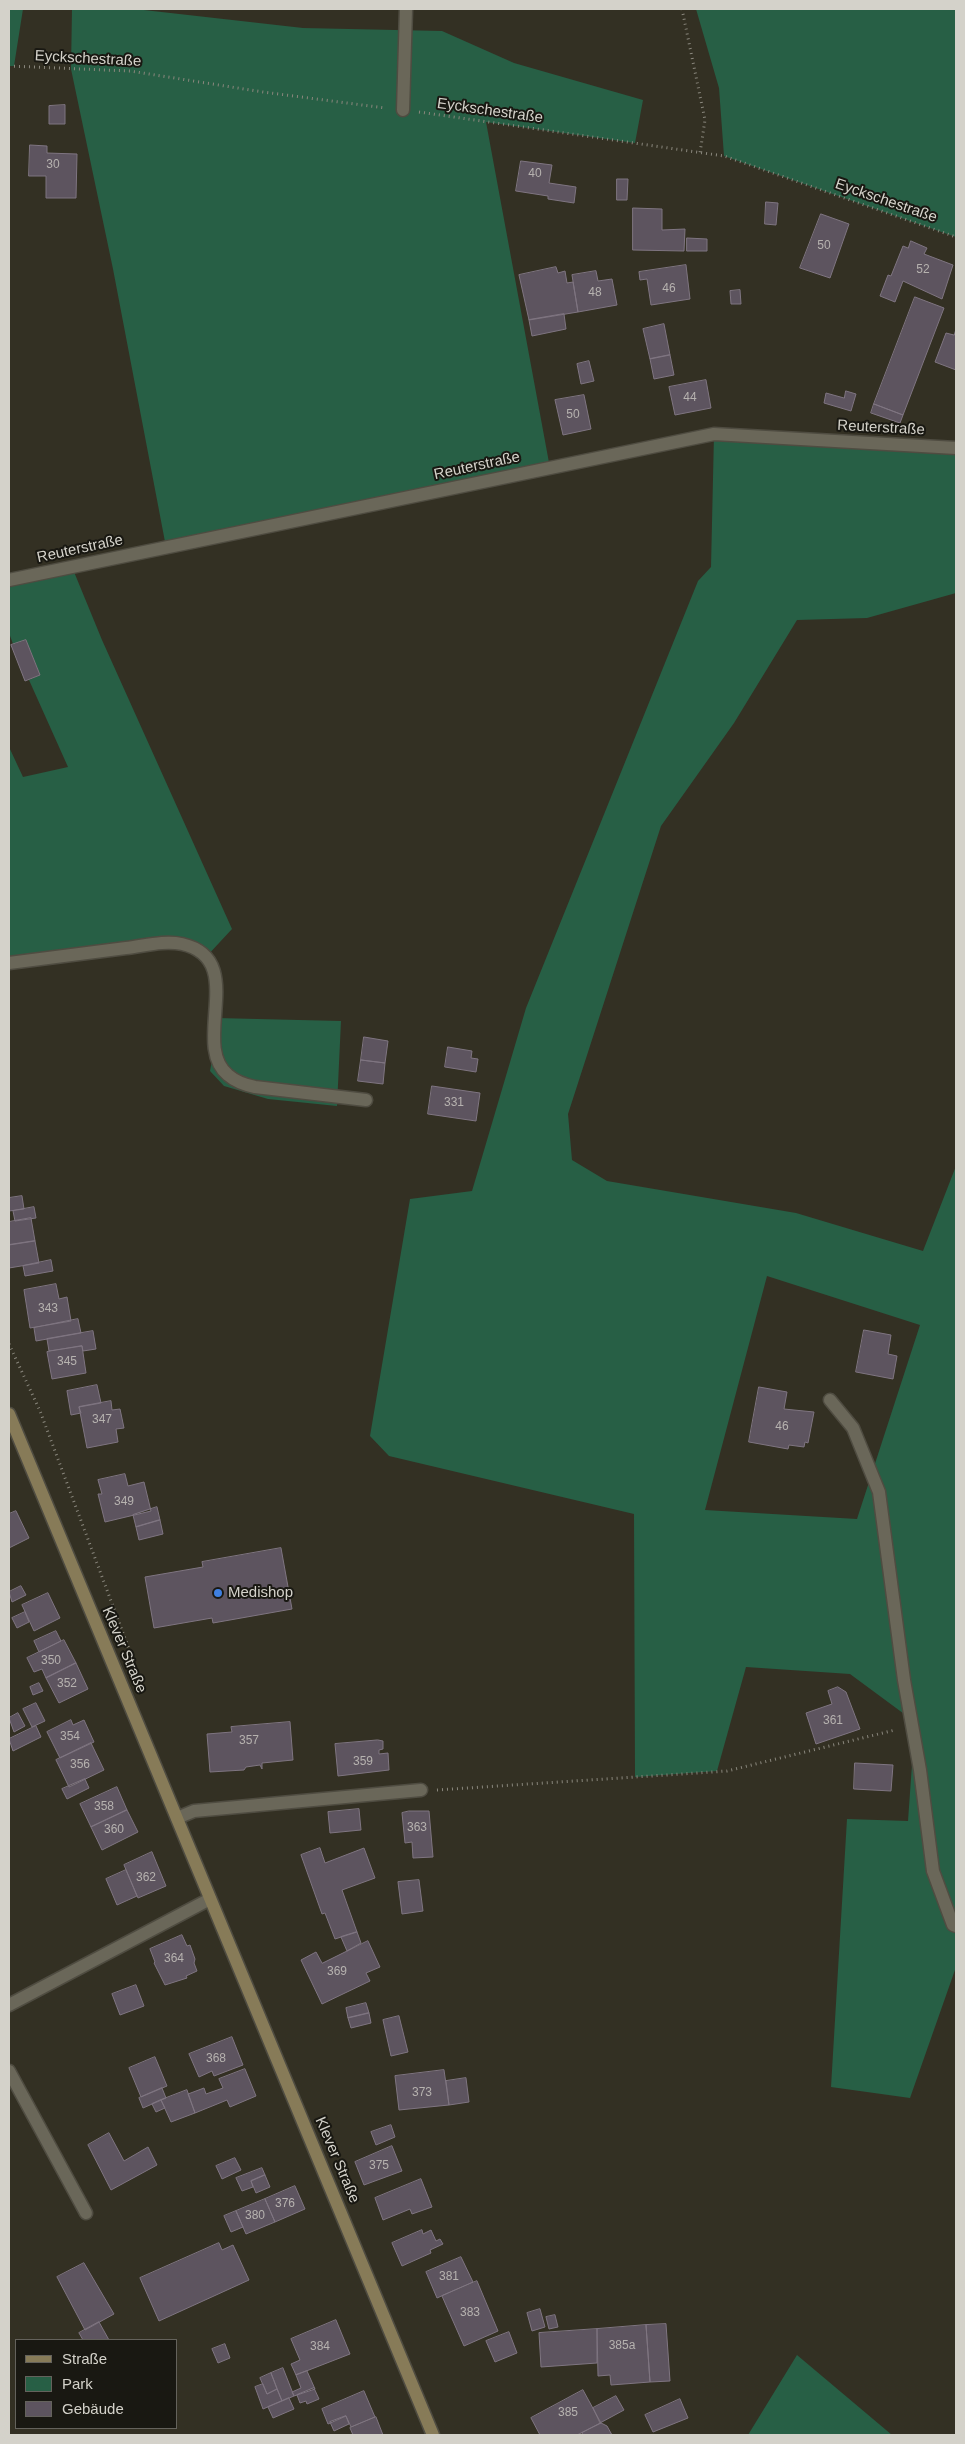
<!DOCTYPE html>
<meta charset="utf-8">
<style>
body{margin:0}
#map{position:relative;width:965px;height:2444px;overflow:hidden;background:#333023;font-family:Helvetica,sans-serif}
canvas{display:block}
.frame{position:absolute;inset:0;border:10px solid #d4d2ca;pointer-events:none}
.legend{position:absolute;left:15px;top:2339px;width:162px;height:90px;box-sizing:border-box;background:#191812;border:1px solid #64625c;margin:0;padding:6px 9px;list-style:none;font-size:15px;color:#d4d2ca}
.legend li{display:flex;align-items:center;gap:10px;height:25px}
.legend b{width:25px;border:1px solid #64625c}
</style>
<div id="map">
<canvas width="965" height="2444"></canvas>
<div class="frame"></div>
<ul class="legend">
<li><b style="height:6px;background:#877b58"></b>Straße</li>
<li><b style="height:14px;background:#275f45"></b>Park</li>
<li><b style="height:14px;background:#5d545f"></b>Gebäude</li>
</ul>
</div>
<script>
const ctx = document.querySelector('canvas').getContext('2d');
ctx.lineJoin = 'round';
function fillPath(path, color) { ctx.fillStyle = color; ctx.fill(path, 'evenodd'); }
function stroke(path, color, width, dash) { ctx.strokeStyle = color; ctx.lineWidth = width; ctx.lineCap = dash ? 'butt' : 'round'; ctx.setLineDash(dash || []); ctx.stroke(path); }
function label(font, color, halo, rows, align = 'center') {
  ctx.font = font + ' Helvetica,sans-serif'; ctx.lineWidth = 4; ctx.setLineDash([]); ctx.textBaseline = 'middle'; ctx.strokeStyle = halo; ctx.fillStyle = color; for (const [text, x, y, turn = 0] of rows) {
    ctx.save(); ctx.translate(x, y); ctx.rotate((+turn || 0) * Math.PI / 180); ctx.textAlign = isNaN(turn) ? turn : align; if (halo) ctx.strokeText(text, 0, 0); ctx.fillText(text, 0, 0); ctx.restore();
  }
}
fillPath(new Path2D(`
 M9 9H23L14 66H9Z
 M72 9H135L303 28 442 31 514 63 643 100 635 143 486 122 550 468 166 547 113 269 71 69Z
 M696 9H956V237L724 156 719 88Z
 M714 434 956 448V593L867 618 797 620 734 723 661 826 568 1114 572 1160 607 1181 796 1213 923 1251 956 1166V1967L910 2098 831 2087 847 1819 908 1821 915 1722 850 1674 746 1667 717 1771 635 1777 634 1514 389 1456 370 1436 410 1199 472 1191 526 1008 698 581 711 567ZM767 1276 920 1325 857 1519 705 1510Z
 M72 567 102 640 232 929 206 957 180 943 9 964V747L23 777 68 767 29 680 40 675 26 640 13 644 9 633V580Z
 M216 1018 341 1021 337 1106 268 1099 224 1086 210 1071 214 1049Z
 M797 2355 892 2435H748Z`), '#275f45');
const building = new Path2D(`
 M65 105V124H49V106Z
 M30 145 47 146V153L77 154 76 198H46V176H29Z
 M521 161 552 165 549 183 576 187 574 203 548 199V196L516 191Z
 M617 179H628L627 200H617Z
 M766 202 778 203 776 225 765 224Z
 M633 208 662 209V230L685 229 684 251 633 250Z
 M821 214 849 224 830 278 800 268Z
 M687 238 707 239V251H687Z
 M911 241 927 248 924 254 953 265 942 299 903 281 895 302 880 296 888 275 891 276 903 246 908 248Z
 M686 265 690 299 651 305 647 279 640 280 639 272Z
 M556 267 558 273 565 271 567 283 573 282 578 312 529 320 519 275Z
 M596 271 598 281 612 279 617 305 578 312 572 275Z
 M740 290 741 304H731L730 291Z
 M915 297 944 308 903 415 874 404Z
 M564 314 566 329 532 336 529 320Z
 M664 324 670 355 650 359 643 329Z
 M956 329V370L935 362 946 333 954 335Z
 M670 355 674 375 654 379 650 359Z
 M589 361 594 381 581 384 577 364Z
 M706 380 711 408 675 415 669 387Z
 M846 391 856 394 851 411 824 403 826 393 844 398Z
 M584 395 591 429 563 435 555 400Z
 M874 404 903 415 900 423 871 413Z
 M26 640 40 675 25 681 11 645Z
 M364 1037 388 1041 385 1063 361 1060Z
 M448 1047 472 1051 471 1058 478 1059 476 1072 445 1067Z
 M361 1060 385 1063 383 1084 358 1081Z
 M432 1086 480 1093 476 1121 428 1114Z
 M22 1196 24 1209 9 1211V1198Z
 M34 1207 36 1218 15 1221 13 1211Z
 M31 1218 35 1241 9 1245V1222Z
 M35 1241 39 1263 9 1268V1245Z
 M51 1260 53 1271 25 1276 23 1266Z
 M56 1284 59 1299 67 1297 71 1321 30 1328 24 1290Z
 M78 1319 81 1333 36 1341 34 1328Z
 M864 1330 891 1335 888 1354 897 1356 893 1379 856 1372Z
 M93 1331 96 1349 83 1351 82 1346 49 1351 47 1339Z
 M82 1346 86 1373 52 1379 47 1352Z
 M97 1385 101 1403 79 1407 81 1413 71 1415 67 1391Z
 M759 1387 787 1392 784 1409 814 1412 808 1443 805 1442 804 1447 789 1445 788 1449 749 1442Z
 M111 1401 112 1410 120 1409 124 1428 116 1429 118 1442 87 1448 79 1407Z
 M125 1474 128 1486 144 1482 151 1511 105 1522 98 1494H102L98 1480Z
 M157 1507 160 1520 136 1527 133 1515Z
 M16 1511 29 1538 9 1548V1514Z
 M160 1520 163 1534 139 1540 136 1527Z
 M281 1548 292 1609 213 1623 212 1618 154 1628 145 1577 203 1567 202 1562Z
 M21 1586 26 1595 12 1602 9 1592Z
 M48 1593 60 1618 34 1631 22 1605Z
 M25 1612 29 1622 17 1628 12 1618Z
 M56 1631 61 1641 39 1652 34 1641Z
 M64 1640 76 1663 46 1678 42 1669 34 1672 27 1658Z
 M76 1663 88 1689 59 1703 46 1678Z
 M39 1683 43 1691 33 1695 30 1687Z
 M838 1687 846 1692 860 1729 816 1744 806 1713 832 1704 828 1691Z
 M36 1703 45 1721 32 1727 23 1709Z
 M18 1713 25 1726 14 1732 9 1718Z
 M71 1720 73 1725 84 1720 94 1742 60 1758 47 1732Z
 M290 1722 293 1760 262 1763V1769L260 1765 246 1767 244 1770 210 1772 207 1734 232 1732 231 1727Z
 M36 1726 41 1737 13 1751 9 1739Z
 M378 1740 383 1741V1749L379 1750V1754L388 1753 389 1770 338 1776 335 1744Z
 M91 1743 104 1770 69 1787 56 1760Z
 M855 1763 893 1765 891 1791 854 1789Z
 M85 1779 89 1788 67 1799 62 1789Z
 M117 1787 127 1810 91 1827 80 1804Z
 M359 1809 361 1830 330 1833 328 1812Z
 M127 1810 138 1832 102 1850 91 1827Z
 M409 1811H429L433 1857 413 1858 412 1842 405 1843 402 1813Z
 M320 1848 325 1863 364 1848 375 1878 342 1890 357 1932 335 1939 325 1913 322 1914 301 1855Z
 M152 1852 166 1886 138 1898 124 1865Z
 M126 1870 137 1896 117 1905 106 1879Z
 M419 1880 423 1911 402 1914 398 1882Z
 M357 1932 361 1943 347 1951 341 1937Z
 M182 1935 187 1946 190 1945 195 1959 194 1963 197 1971 186 1976 187 1978 165 1985 154 1963 155 1962 150 1949Z
 M368 1941 380 1967 366 1973 370 1981 322 2004 301 1960 316 1952 322 1963Z
 M136 1985 144 2006 120 2015 112 1994Z
 M366 2003 369 2013 348 2018 346 2008Z
 M369 2013 371 2023 351 2028 348 2018Z
 M399 2016 408 2052 391 2056 383 2020Z
 M232 2037 243 2065 214 2076 212 2071 199 2077 189 2054Z
 M155 2057 167 2086 141 2097 129 2068Z
 M245 2069 256 2096 230 2107 227 2100 195 2113 188 2094 204 2088 206 2094 223 2088 219 2079Z
 M444 2070 449 2105 399 2110 395 2076Z
 M466 2078 469 2102 449 2105 446 2081Z
 M162 2088 166 2098 143 2108 139 2098Z
 M187 2090 195 2113 171 2122 161 2100Z
 M161 2100 165 2108 156 2112 152 2104Z
 M391 2125 395 2137 376 2145 371 2132Z
 M109 2133 124 2161 148 2147 157 2165 111 2190 88 2145Z
 M392 2146 402 2171 364 2185 355 2162Z
 M235 2158 241 2170 222 2179 216 2166Z
 M262 2168 265 2175 251 2181 253 2187 242 2191 236 2178Z
 M265 2175 270 2187 256 2193 251 2181Z
 M421 2179 432 2207 412 2214 410 2209 383 2220 375 2198Z
 M295 2186 305 2209 275 2222 265 2199Z
 M265 2199 275 2222 246 2234 236 2211Z
 M236 2211 243 2227 231 2232 224 2216Z
 M422 2230 423 2234 431 2230 436 2241 440 2239 443 2244 430 2250 431 2253 402 2266 392 2243Z
 M219 2243 222 2250 233 2245 249 2280 159 2321 140 2278Z
 M461 2257 473 2282 437 2298 426 2272Z
 M84 2263 114 2314 85 2330 57 2277Z
 M477 2281 498 2331 464 2346 442 2296Z
 M540 2309 545 2327 532 2331 527 2313Z
 M555 2315 558 2327 549 2329 546 2317Z
 M336 2320 350 2354 296 2375 291 2364 300 2360 291 2339Z
 M99 2322 109 2340H83L79 2333Z
 M666 2324 670 2381 650 2382 646 2325Z
 M646 2325 650 2382 611 2385 610 2375 598 2376 597 2329Z
 M597 2329V2363L541 2367 539 2333Z
 M509 2332 517 2353 495 2362 486 2341Z
 M225 2344 230 2358 218 2363 212 2349Z
 M283 2368 294 2396 282 2401 271 2373Z
 M307 2371 315 2389 294 2396 292 2392 301 2388 296 2375Z
 M271 2373 277 2389 267 2394 260 2378Z
 M263 2384 267 2394 277 2389 282 2401 263 2409 255 2387Z
 M314 2388 319 2399 307 2404 306 2401 300 2403 297 2395Z
 M583 2390 601 2423 577 2435H540L531 2418Z
 M364 2391 375 2417 351 2427 346 2416 328 2424 322 2409Z
 M616 2396 624 2410 600 2423 593 2408Z
 M289 2398 294 2409 273 2418 268 2407Z
 M680 2399 688 2418 653 2432 645 2415Z
 M346 2416 349 2424 334 2431 330 2422Z
 M376 2417 383 2435H353L350 2428Z
 M601 2423 607 2426 612 2435H583L582 2433Z`);
fillPath(building, '#5d545f');
stroke(building, '#7f7581', 1);
const lane = new Path2D(`
 M403 110 406 9
 M9 963C48 958 87 953 126 948 144 946 164 940 182 944 249 959 190 1044 228 1075 236 1082 245 1085 255 1087L366 1100
 M830 1400 853 1428 879 1492 904 1680 920 1770 933 1871 953 1925 956 1926
 M177 1818 194 1811 421 1790`);
const street = new Path2D(`
 M9 580 714 434 956 448
 M9 2005 210 1899
 M9 2071 86 2213`);
const secondary = new Path2D(`
 M9 1414 433 2435`);
stroke(lane, '#4f4c41', 15);
stroke(street, '#4f4c41', 15);
stroke(secondary, '#4f4c41', 15);
stroke(new Path2D(`
 M682 9 705 120 700 153
 M9 66 130 71 263 92 385 108
 M419 112 724 156 956 237
 M9 1344 40 1411 135 1665
 M437 1790 727 1771 895 1730`), '#8a877d', 3, [1, 4]);
stroke(lane, '#6a6759', 12);
stroke(street, '#6a6759', 12);
stroke(secondary, '#877b58', 12);
for (const [x, y, r, color] of [
 [218,1593,5,"#3f7fe0"]
]) { const dot = new Path2D(); dot.arc(x, y, r, 0, 2 * Math.PI); ctx.fillStyle = color; ctx.fill(dot); stroke(dot, '#191812', 2); }
label('12px', '#b6b2af', null, [
 ["30",53,165],
 ["40",535,174],
 ["50",824,246],
 ["52",923,270],
 ["46",669,289],
 ["48",595,293],
 ["44",690,398],
 ["50",573,415],
 ["331",454,1103],
 ["343",48,1309],
 ["345",67,1362],
 ["347",102,1420],
 ["46",782,1427],
 ["349",124,1502],
 ["350",51,1661],
 ["352",67,1684],
 ["361",833,1721],
 ["354",70,1737],
 ["357",249,1741],
 ["359",363,1762],
 ["356",80,1765],
 ["358",104,1807],
 ["363",417,1828],
 ["360",114,1830],
 ["362",146,1878],
 ["364",174,1959],
 ["369",337,1972],
 ["368",216,2059],
 ["373",422,2093],
 ["375",379,2166],
 ["376",285,2204],
 ["380",255,2216],
 ["381",449,2277],
 ["383",470,2313],
 ["385a",622,2346],
 ["384",320,2347],
 ["385",568,2413]
]);
label('15px', '#d4d2ca', '#191812', [
 ["Eyckschestraße",88,59,3],
 ["Eyckschestraße",490,111,8],
 ["Eyckschestraße",886,201,19],
 ["Reuterstraße",881,428,3],
 ["Reuterstraße",477,466,-12],
 ["Reuterstraße",80,549,-12],
 ["Klever Straße",124,1650,67],
 ["Klever Straße",337,2160,67]
]);
label('15px', '#d4d2ca', '#191812', [
 ["Medishop",228,1593]
], 'left');
</script>
